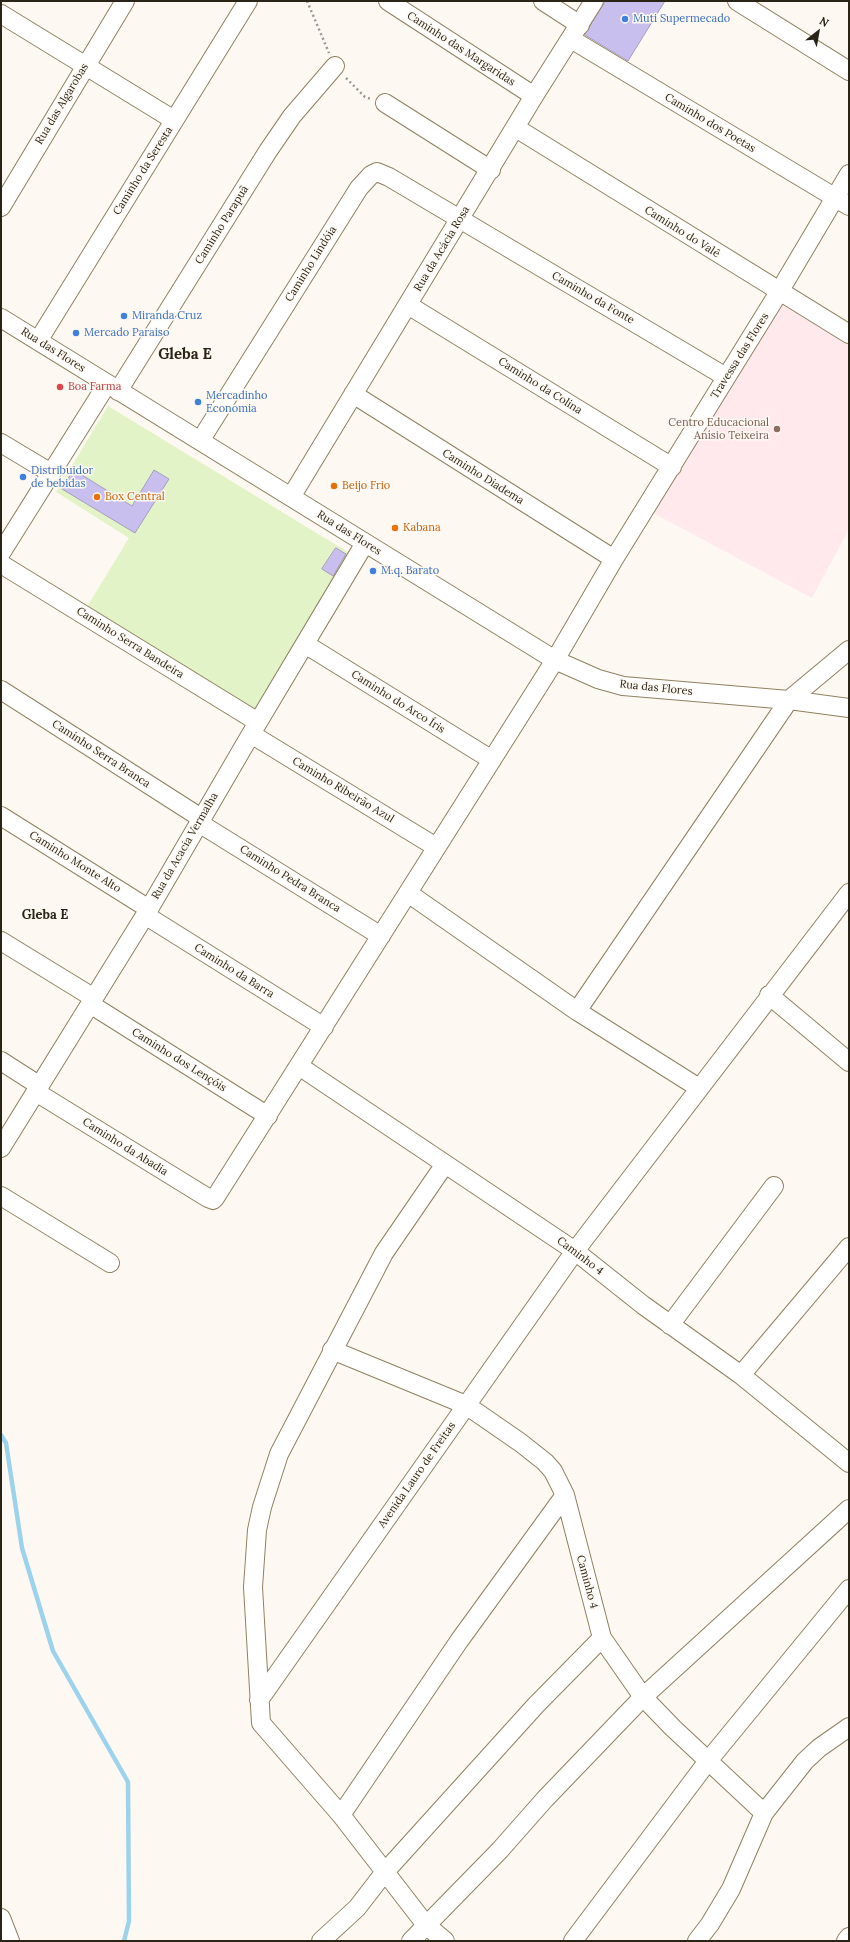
<!DOCTYPE html>
<meta charset="utf-8">
<style>
body{margin:0}
#map{position:relative;width:850px;height:1942px;overflow:hidden;background:#fdf9f2;font-family:Lora,serif}
canvas{display:block}
.frame{position:absolute;inset:0;border:2px solid #2a2417;pointer-events:none}
.north{position:absolute;left:798px;top:12px;width:40px;height:40px;-webkit-text-stroke:3px #fdf9f2;paint-order:stroke;rotate:31deg;font-size:11px;font-weight:700;line-height:16px;text-align:center;color:#2a2417}
.north::after{content:'';display:block;margin:auto;width:14px;height:18px;background:#2a2417;clip-path:polygon(50% 0,100% 100%,50% 72%,0 100%)}
</style>
<div id="map">
<canvas width="850" height="1942"></canvas>
<div class="frame"></div>
<div class="north">N</div>
</div>
<script>
const ctx = document.querySelector('canvas').getContext('2d');
ctx.lineJoin = 'round';
function fillPath(path, color) { ctx.fillStyle = color; ctx.fill(path, 'evenodd'); }
function stroke(path, color, width, dash) { ctx.strokeStyle = color; ctx.lineWidth = width; ctx.lineCap = dash ? 'butt' : 'round'; ctx.setLineDash(dash || []); ctx.stroke(path); }
function label(font, color, halo, rows, align = 'center') {
  ctx.font = font + ' Lora,serif'; ctx.lineWidth = 3; ctx.setLineDash([]); ctx.textBaseline = 'middle'; ctx.strokeStyle = halo; ctx.fillStyle = color; for (const [text, x, y, turn = 0] of rows) {
    ctx.save(); ctx.translate(x, y); ctx.rotate((+turn || 0) * Math.PI / 180); ctx.textAlign = isNaN(turn) ? turn : align; if (halo) ctx.strokeText(text, 0, 0); ctx.fillText(text, 0, 0); ctx.restore();
  }
}
fillPath(new Path2D(`
 M781 303 849 344V529L812 598 653 513Z`), '#ffe9ed');
fillPath(new Path2D(`
 M108 406 351 554 252 713 85 610 129 538 56 492Z`), '#e1f3c7');
stroke(new Path2D(`
 M1 1435 6 1443 22 1548 53 1651 128 1782 129 1921 124 1941`), '#9dd2ed', 4.5);
const building = new Path2D(`
 M606 1H665L628 61 585 35Z
 M74 470 132 506 154 470 169 479 135 533 62 489Z
 M336 548 346 554 333 576 322 569Z`);
fillPath(building, '#c9bfef');
stroke(building, '#a59ec0', 1);
const minor = new Path2D(`
 M388 1 534 96
 M543 1 580 25
 M737 1 849 71
 M1 14 174 120
 M571 39 849 206
 M385 103 491 170
 M516 128 849 334
 M1 207 125 1
 M408 305 672 467
 M1 318 555 660 598 679 623 686 789 700 849 708
 M38 341 248 1
 M118 391 268 151 292 116 335 66
 M353 394 614 559
 M200 441 359 188 371 175 377 172 389 177 726 377
 M1 443 51 473
 M291 497 534 96 594 1
 M1 553 107 384
 M1 564 258 722
 M305 644 492 760
 M1 690 201 818
 M251 734 436 847
 M1 816 149 909
 M199 823 381 936
 M408 893 577 1011 699 1088
 M145 915 324 1027
 M1 941 94 998
 M769 995 849 1062
 M90 1004 268 1116
 M577 1011 789 700 849 650
 M1 1061 40 1086
 M299 1066 575 1251 643 1305 741 1375 849 1463
 M36 1092 208 1198 213 1200 215 1198 555 660 614 559 779 292 849 174
 M1 1148 149 909 251 734 365 543
 M1 1196 110 1263
 M670 1325 774 1186
 M332 1350 466 1405 521 1443 545 1462 553 1471 565 1495 602 1638 643 1697 673 1728 764 1813
 M741 1375 849 1247
 M259 1700 575 1251 849 893
 M341 1815 459 1641 565 1495
 M1 1918 10 1941
 M321 1941 357 1908 384 1873 536 1705 602 1638
 M411 1941 500 1850 545 1799 643 1697 849 1509
 M445 1941 426 1925 341 1815 261 1723 253 1587 257 1530 262 1507 279 1454 384 1253 445 1164
 M573 1941 708 1761 849 1589
 M697 1941 710 1924 731 1889 764 1813 805 1761 819 1748 849 1727
 M846 1941 849 1937`);
stroke(minor, '#908060', 20);
stroke(new Path2D(`
 M307 1 329 53
 M346 78 365 97 371 99`), '#9d988f', 2.5, [2, 3]);
stroke(minor, '#fff', 18);
for (const [x, y, r, color] of [
 [625,19,4,"#3f7fe0"],
 [124,316,4,"#3f7fe0"],
 [76,333,4,"#3f7fe0"],
 [60,387,4,"#e0444e"],
 [198,402,4,"#3f7fe0"],
 [777,429,4,"#8d6e63"],
 [23,477,4,"#3f7fe0"],
 [334,486,4,"#e8710a"],
 [97,497,4,"#e8710a"],
 [395,528,4,"#e8710a"],
 [373,571,4,"#3f7fe0"]
]) { const dot = new Path2D(); dot.arc(x, y, r, 0, 2 * Math.PI); ctx.fillStyle = color; ctx.fill(dot); stroke(dot, '#fdf9f2', 1.5); }
label('11px', '#366cbe', '#fdf9f2', [
 ["Muti Supermecado",633,19],
 ["Miranda Cruz",132,316],
 ["Mercado Paraiso",84,333],
 ["Mercadinho",206,396],
 ["Economia",206,409],
 ["Distribuidor",31,471],
 ["de bebidas",31,484],
 ["M.q. Barato",381,571]
], 'left');
label('11px', '#2a2417', '#fdf9f2', [
 ["Caminho das Margaridas",461,49,33],
 ["Rua das Algarobas",62,104,-59],
 ["Caminho dos Poetas",710,123,31],
 ["Caminho da Seresta",143,171,-58],
 ["Caminho Parapuã",222,225,-58],
 ["Caminho do Valê",682,232,32],
 ["Rua da Acácia Rosa",442,249,-59],
 ["Caminho Lindóia",311,264,-58],
 ["Caminho da Fonte",593,298,30],
 ["Rua das Flores",53,350,32],
 ["Travessa das Flores",740,356,-58],
 ["Caminho da Colina",540,386,32],
 ["Caminho Diadema",483,477,32],
 ["Rua das Flores",349,533,32],
 ["Caminho Serra Bandeira",130,643,32],
 ["Rua das Flores",656,688,6],
 ["Caminho do Arco Íris",398,702,32],
 ["Caminho Serra Branca",101,754,33],
 ["Caminho Ribeirão Azul",343,790,31],
 ["Rua da Acacia Vermalha",185,846,-60],
 ["Caminho Monte Alto",75,862,32],
 ["Caminho Pedra Branca",290,879,32],
 ["Caminho da Barra",234,971,32],
 ["Caminho dos Lençóis",179,1060,32],
 ["Caminho da Abadia",125,1147,32],
 ["Caminho 4",580,1256,37],
 ["Avenida Lauro de Freitas",417,1475,-55],
 ["Caminho 4",587,1582,75]
]);
label('11px', '#be3a42', '#fdf9f2', [
 ["Boa Farma",68,387]
], 'left');
label('11px', '#785e54', '#fdf9f2', [
 ["Centro Educacional",769,423],
 ["Anísio Teixeira",769,436]
], 'right');
label('11px', '#c56008', '#fdf9f2', [
 ["Beijo Frio",342,486],
 ["Box Central",105,497],
 ["Kabana",403,528]
], 'left');
label('bold 13px', '#2a2417', '#fdf9f2', [
 ["Gleba E",45,915]
]);
label('bold 15px', '#2a2417', '#fdf9f2', [
 ["Gleba E",185,355]
]);
</script>
